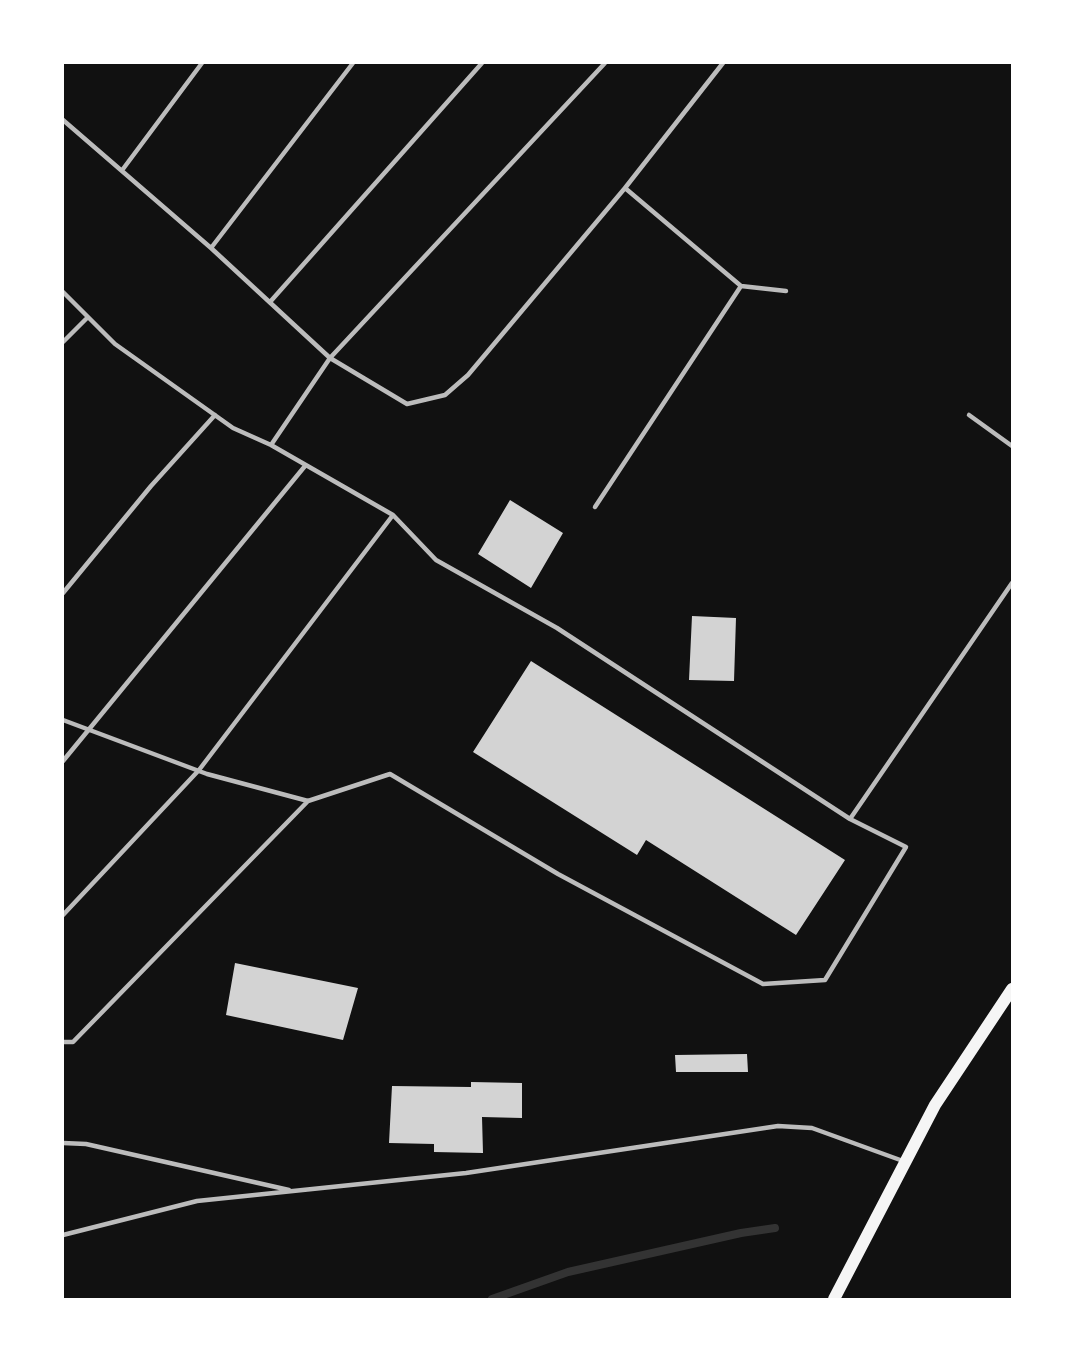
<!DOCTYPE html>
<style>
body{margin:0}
#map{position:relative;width:1075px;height:1362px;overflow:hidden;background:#111;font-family:"PT Sans",sans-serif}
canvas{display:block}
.frame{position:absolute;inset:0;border:64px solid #fff;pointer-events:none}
</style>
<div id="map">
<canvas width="1075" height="1362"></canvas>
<div class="frame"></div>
</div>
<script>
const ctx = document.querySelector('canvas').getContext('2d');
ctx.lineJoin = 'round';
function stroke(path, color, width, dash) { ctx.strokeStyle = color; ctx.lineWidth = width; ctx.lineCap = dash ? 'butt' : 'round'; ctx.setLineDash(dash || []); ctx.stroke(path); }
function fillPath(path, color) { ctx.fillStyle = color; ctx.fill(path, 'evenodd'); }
stroke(new Path2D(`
 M492 1299 568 1272 741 1233 775 1228`), '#333', 8);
fillPath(new Path2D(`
 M510 500 563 533 531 588 478 554Z
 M692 616 736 618 734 681 689 680Z
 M531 661 845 860 796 935 646 840 637 855 473 752Z
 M235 963 358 988 343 1040 226 1015Z
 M747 1054 748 1072H676L675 1055Z
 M471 1082 522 1083V1118L482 1117 483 1153 434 1152V1144L389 1143 392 1086 471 1087Z`), '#d3d3d3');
stroke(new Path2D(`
 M723 63 625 188 741 286 786 291
 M63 120 211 248 330 358 605 63
 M123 169 202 63
 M211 248 353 63
 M63 292 115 344 233 428 271 445 393 515 436 560 557 628 850 819 906 847 825 980 763 984 558 874 390 774 308 801 207 774 63 720
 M270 302 482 63
 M63 342 88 317
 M969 415 1012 446
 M271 445 330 358 407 404 445 395 468 375 625 188
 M595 507 741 286
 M63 593 151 486 215 415
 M63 761 305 466
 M850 819 1012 583
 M63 915 199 770 393 515
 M63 1042H73L308 801
 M63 1143 86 1144 289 1190
 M63 1235 197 1201 466 1173 778 1126 812 1128 903 1161`), '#bcbcbc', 4.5);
stroke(new Path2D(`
 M834 1299 935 1105 1012 989`), '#f5f5f5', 12);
</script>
